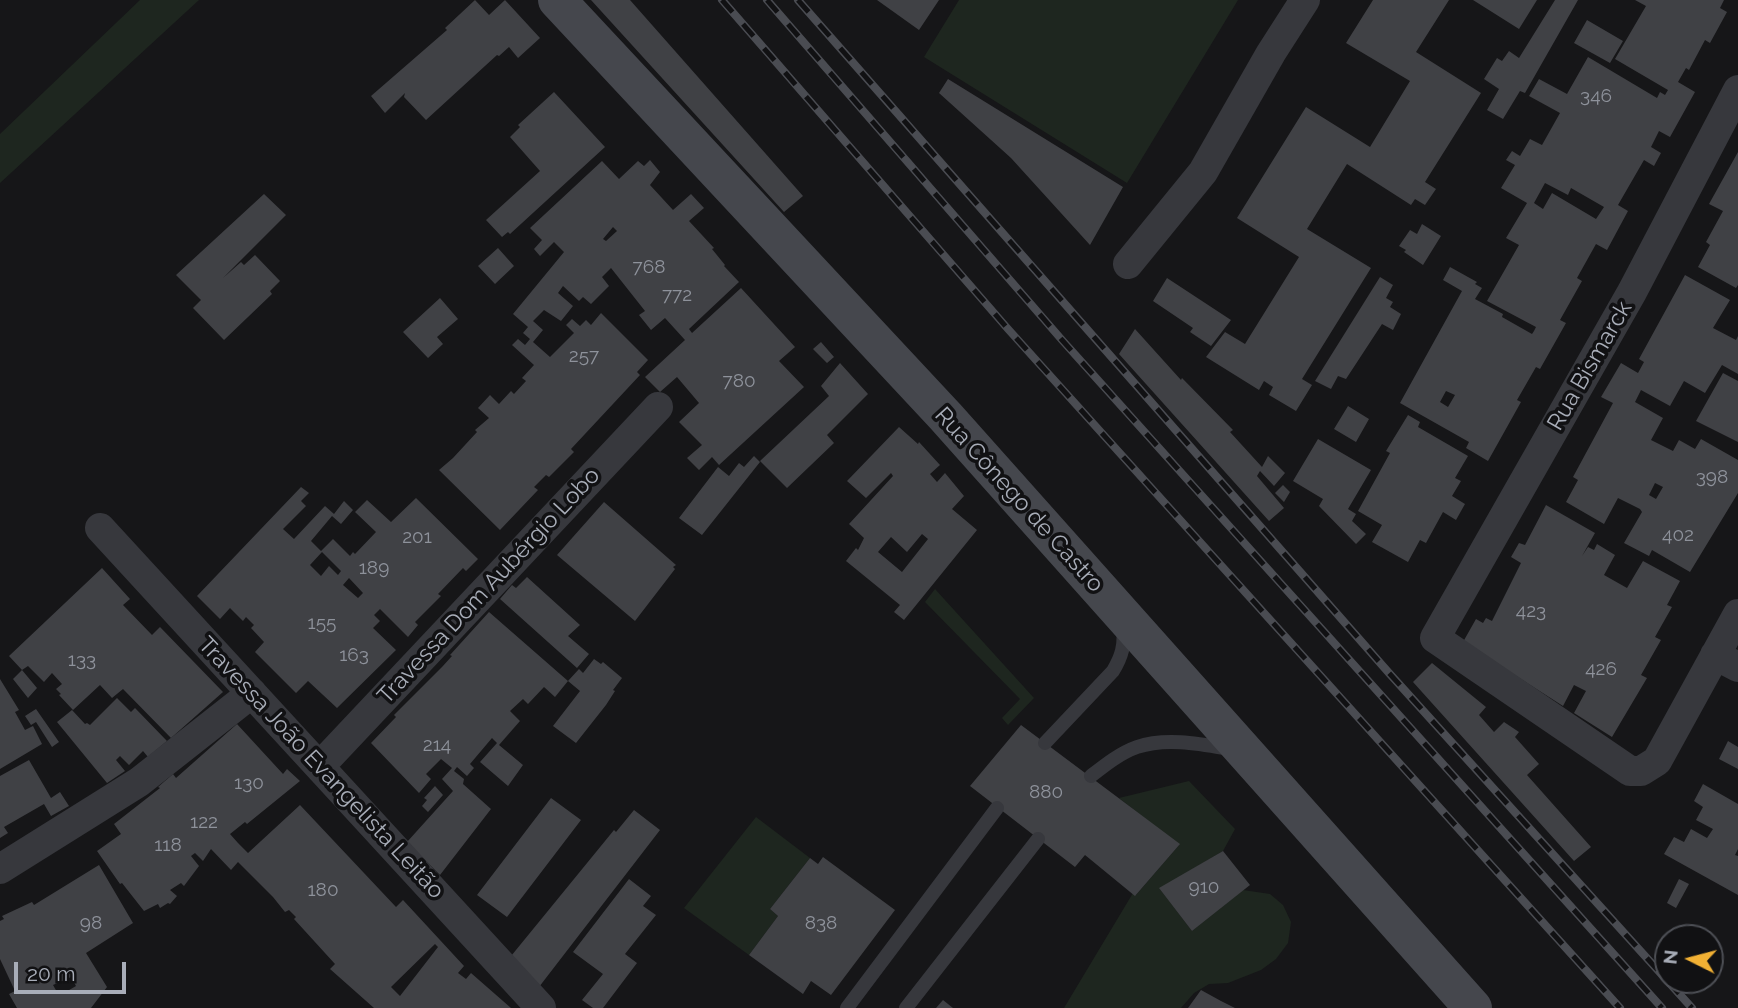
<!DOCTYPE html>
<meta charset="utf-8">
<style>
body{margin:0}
#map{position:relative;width:1738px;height:1008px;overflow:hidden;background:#161618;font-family:Raleway,sans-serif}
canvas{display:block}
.north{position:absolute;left:1654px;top:924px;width:70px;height:70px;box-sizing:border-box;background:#111113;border:2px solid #4d4f55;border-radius:50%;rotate:276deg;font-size:19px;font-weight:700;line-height:28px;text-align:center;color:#a8adb8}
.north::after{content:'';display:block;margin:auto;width:24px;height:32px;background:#f2b134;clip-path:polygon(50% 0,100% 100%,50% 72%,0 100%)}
.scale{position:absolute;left:14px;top:962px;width:112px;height:32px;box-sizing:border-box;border:4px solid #a8adb8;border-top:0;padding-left:9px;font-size:21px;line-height:24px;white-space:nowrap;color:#a8adb8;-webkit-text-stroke:5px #111113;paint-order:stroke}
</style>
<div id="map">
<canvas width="1738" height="1008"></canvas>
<div class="north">N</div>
<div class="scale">20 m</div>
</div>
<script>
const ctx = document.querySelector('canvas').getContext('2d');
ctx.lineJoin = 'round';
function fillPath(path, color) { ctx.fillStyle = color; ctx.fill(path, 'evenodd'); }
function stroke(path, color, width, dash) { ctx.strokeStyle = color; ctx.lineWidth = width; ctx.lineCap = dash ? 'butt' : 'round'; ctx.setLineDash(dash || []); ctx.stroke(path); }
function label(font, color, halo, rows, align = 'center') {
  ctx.font = font + ' Raleway,sans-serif'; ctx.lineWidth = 7; ctx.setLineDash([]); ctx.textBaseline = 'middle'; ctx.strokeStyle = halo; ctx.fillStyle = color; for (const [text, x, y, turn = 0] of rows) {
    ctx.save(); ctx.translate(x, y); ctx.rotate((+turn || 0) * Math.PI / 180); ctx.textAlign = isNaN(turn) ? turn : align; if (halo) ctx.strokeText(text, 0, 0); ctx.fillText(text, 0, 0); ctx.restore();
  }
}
fillPath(new Path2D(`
 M140 0H199L0 183V134Z
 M959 0H1238L1127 183 924 57Z
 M935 589 1034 698 1008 725 1002 718 1020 699 925 602Z
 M1189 781 1235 829 1223 851 1160 889 1192 931 1243 890 1270 894 1283 905 1291 922 1288 943 1276 959 1261 970 1228 983 1209 984 1194 993 1181 1008H1064L1133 893 1136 895 1179 845 1119 798Z
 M756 817 810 858 770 909 778 916 749 955 684 908Z`), '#1e261f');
fillPath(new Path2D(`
 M475 0 489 15 505 0 540 38 518 58 509 47 499 56 497 55 426 120 404 97 405 93 385 113 371 96 447 30 445 28Z
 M591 0H630L803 196 784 212Z
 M877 0H939L919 30Z
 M1373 0H1449L1416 52 1481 93 1425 182 1436 189 1425 205 1415 199 1411 205 1347 164 1307 229 1371 268 1302 379 1312 385 1296 411 1269 395 1273 387 1264 381 1259 390 1206 357 1225 332 1245 344 1299 257 1237 218 1306 107 1370 147 1410 81 1346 43Z
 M1473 0H1537L1519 29Z
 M1555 0H1578L1525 93 1520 91 1503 119 1487 110 1499 89 1484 79 1497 58 1502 61 1509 51 1519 58Z
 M1635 0H1724L1720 8 1727 12 1710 43 1705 40 1689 70 1686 68 1678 82 1695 92 1670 137 1659 131 1651 147 1661 153 1654 166 1644 160 1618 205 1628 211 1607 250 1596 244 1577 278 1582 281 1560 320 1566 323 1540 369 1536 367 1517 400 1521 402 1488 461 1466 448 1469 442 1400 403 1462 291 1443 280 1450 267 1477 282 1475 284 1482 288 1475 299 1503 314 1502 317 1532 334 1534 331 1536 327 1487 301 1519 245 1506 238 1527 203 1501 188 1515 165 1506 160 1512 151 1520 156 1530 139 1542 145 1560 113 1529 96 1539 79 1567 94 1588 57 1657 98 1660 92 1665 95 1668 90 1615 59 1646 6ZM1545 183 1568 195 1571 188 1604 207 1596 219 1552 193 1543 209 1534 203ZM1446 391 1455 395 1448 407 1440 402Z
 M1587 20 1623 41 1610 63 1574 43Z
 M948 79 1123 187 1090 245 1011 158 939 93Z
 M554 92 605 147 510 234 508 232 502 237 486 220 540 171 510 137 520 127 518 125Z
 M1738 152V285L1736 288 1698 267 1710 245 1706 242 1723 211 1709 204Z
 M650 160 660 172 650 185 673 210 691 194 704 208 689 221 714 248 712 249 725 265 724 266 739 282 689 329 692 333 741 288 795 347 779 361 804 387 719 465 712 457 699 470 687 458 702 445 679 422 699 403 677 377 660 392 645 377 685 340 665 318 651 330 639 315 645 311 611 268 602 277 609 286 591 304 583 297 579 301 563 286 558 293 573 306 561 321 544 310 533 321 543 330 533 342 550 357 574 333 566 325 572 319 580 326 586 320 591 325 601 313 648 360 637 372 640 375 571 449 574 452 549 477 546 475 534 487 538 490 500 530 439 470 453 458 477 432 475 430 489 418 478 408 490 395 499 404 511 391 514 394 526 381 522 378 534 365 512 345 518 339 525 345 530 339 523 333 528 327 513 314 564 252 554 242 540 256 534 249 542 240 530 228 602 161 619 179 638 161 644 166ZM613 227 617 231 606 241 603 239Z
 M264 194 286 215 223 278 241 262 244 265 255 255 280 281 270 291 272 294 224 340 193 308 201 300 176 275Z
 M1422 224 1441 236 1423 265 1404 252 1406 250 1399 246 1410 230 1417 234Z
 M498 248 514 266 495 284 478 266Z
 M1685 275 1730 300 1713 328 1736 340 1738 336V374L1722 365 1705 393 1684 381 1670 406 1641 390 1635 402 1663 418 1651 440 1673 451 1679 440 1695 449 1701 439 1738 460V493L1690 572 1652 550 1649 556 1624 543 1642 512 1640 509 1618 498 1604 524 1566 502 1578 480 1573 477 1613 403 1601 397 1621 363 1638 373 1644 362 1639 359ZM1655 483 1663 487 1656 499 1649 495Z
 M1380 277 1393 285 1386 298 1393 302 1390 307 1401 314 1393 330 1382 324 1346 379 1338 376 1331 389 1315 381Z
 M1167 278 1231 320 1211 346 1190 332 1193 328 1153 301Z
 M440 298 458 319 437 337 443 344 428 358 403 332Z
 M1135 329 1181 380 1182 378 1233 430 1230 432 1262 467 1268 456 1285 473 1274 486 1260 471 1257 476 1284 508 1269 521 1119 354Z
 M821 342 834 357 827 363 813 349Z
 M840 363 868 394 827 435 834 443 787 488 760 461 829 396 821 386Z
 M1723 373 1738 381V442L1696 421Z
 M1348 406 1369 419 1356 442 1334 429Z
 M1408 415 1420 422 1418 427 1468 456 1455 478 1461 481 1452 496 1465 504 1456 520 1443 512 1426 543 1420 540 1408 562 1372 542 1382 525 1358 511 1390 453 1386 451Z
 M899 427 918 444 919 442 940 465 930 474 937 482 945 473 964 496 952 509 977 530 904 620 894 612 900 605 846 561 856 548 858 550 864 538 849 524 893 476 891 473 866 498 847 481ZM922 534 928 539 902 572 878 552 891 537 907 552Z
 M1318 439 1371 470 1348 509 1356 514 1352 521 1366 534 1356 544 1319 506 1323 499 1293 481Z
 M754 456 760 462 702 535 679 518 718 467 729 476 739 463 744 467Z
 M1283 485 1290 492 1284 502 1275 493Z
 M301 487 309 493 301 501 306 506 283 529 294 539 325 506 334 514 344 501 353 510 341 524 332 516 311 541 321 551 333 539 350 556 353 552 355 554 376 532 355 512 367 500 391 522 416 498 478 559 466 571 463 568 438 594 441 596 415 622 418 625 408 637 380 609 374 615 380 621 373 628 396 650 337 708 308 681 296 693 255 652 264 642 251 628 254 625 246 617 243 621 230 608 220 619 197 596ZM322 552 341 571 338 575 329 566 321 576 310 565ZM349 578 363 593 358 598 343 585Z
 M604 502 676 565 673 567 675 569 635 621 557 555Z
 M1546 505 1595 533 1582 556 1588 547 1594 550 1597 544 1615 555 1604 575 1627 588 1643 561 1680 581 1667 605 1672 607 1655 637 1661 640 1641 675 1647 678 1612 737 1574 713 1586 691 1574 685 1563 706 1463 642 1476 619 1483 623 1486 618 1492 621 1521 563 1511 557 1519 543 1525 545Z
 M102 568 130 599 123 605 152 635 160 627 223 692 171 738 123 689 112 698 100 685 73 710 59 695 61 694 56 689 62 684 52 673 44 682 28 666 22 670 9 656Z
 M527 577 580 625 568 636 589 654 577 668 500 599 512 585 516 588Z
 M489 612 568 681 555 697 544 687 528 704 523 699 510 711 520 721 499 745 523 765 508 786 480 762 497 743 492 738 470 764 474 768 467 776 457 767 454 771 464 779 463 784 491 809 440 875 407 842 453 791 442 779 452 768 441 759 426 774 431 779 419 793 371 743 396 717 394 715 442 667 452 656 450 655Z
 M594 659 601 664 603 662 622 678 613 690 615 691 606 705 576 743 553 726 580 691 568 681 579 669 583 673Z
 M1432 663 1486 707 1479 715 1494 732 1504 722 1519 732 1515 737 1539 764 1527 775 1591 847 1574 861 1413 682Z
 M22 670 37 688 28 698 13 679Z
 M0 679 19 710 15 712 25 730 33 726 42 744 0 769Z
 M117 698 131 712 135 708 167 741 148 757 143 751 129 765 120 756 116 760 125 771 107 783 57 722 72 710 85 724 87 723 90 725Z
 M36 709 59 742 52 747 36 722 31 725 25 716Z
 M237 724 283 774 287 769 300 781 247 824 245 822 230 834 238 843 248 853 300 805 396 907 403 900 464 966 458 973 466 979 471 973 511 1008H374L330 969 335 964 294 919 296 917 289 910 285 912 273 897 238 862 231 870 211 849 203 861 195 853 191 856 199 866 184 886 181 883 170 890 177 896 170 904 168 903 160 908 158 904 144 911 122 883 120 884 97 851 121 834 114 824 160 788 158 787 173 774 176 778ZM435 944 438 947 400 996 391 987Z
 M1021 725 1180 844 1135 896 1085 855 1075 867 970 786Z
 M1728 741 1738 747V769L1719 759Z
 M29 760 51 798 60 792 69 806 51 816 44 804 4 827 8 833 0 838V776Z
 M1703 784 1738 804V849L1735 855 1738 856V895L1664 854 1674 837 1684 842 1691 829 1707 838 1713 829 1696 820 1703 807 1694 801Z
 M435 786 443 795 428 812 422 806 427 800 424 798Z
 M551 798 581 820 507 917 477 895Z
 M634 810 660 830 539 987 507 961 614 830 616 832Z
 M1223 851 1250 885 1192 931 1159 888Z
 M823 857 895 910 831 995 811 981 803 994 749 955 778 916 770 909 810 858 818 864Z
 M99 865 133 923 86 953 107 987 91 1008H17L9 994 15 991 0 959V921L4 919 2 916 32 902 34 905ZM71 977 76 986 64 993 62 990 57 992 53 985Z
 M629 879 651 896 643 906 656 915 625 954 637 963 603 1008H593L582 1000 603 974 573 952Z
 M1679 879 1689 884 1676 908 1667 903Z
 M1201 990 1221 1001 1235 1008H1188Z
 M943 1000 953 1008H936Z`), '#404145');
stroke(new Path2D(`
 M1045 743 1113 671C1122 656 1125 645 1123 627
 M1091 776C1105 765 1120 753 1137 747 1166 737 1201 744 1230 749
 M847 1008 997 808
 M906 1008 1038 839`), '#37383d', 14);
stroke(new Path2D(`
 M1738 90 1632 292 1435 638 1630 771H1641L1657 761 1738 614
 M1128 264 1203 172 1271 53 1305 0
 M100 528 541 1008
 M1715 655 1738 667
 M320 766 658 407
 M0 869 139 782 252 693`), '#37383d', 30);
stroke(new Path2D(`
 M557 0 946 417 1473 1008`), '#45474d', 38);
const rail = new Path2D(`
 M722 0 1008 329 1620 1008
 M767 0 1062 340 1662 1008
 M798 0 1389 673 1692 1008`);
stroke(rail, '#4a4c52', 8);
stroke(rail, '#111113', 5, [16]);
label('19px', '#8e929b', null, [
 ["346",1596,96],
 ["768",649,267],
 ["772",677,295],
 ["257",584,356],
 ["780",739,381],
 ["398",1712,477],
 ["402",1678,535],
 ["201",417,537],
 ["189",374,568],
 ["423",1531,611],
 ["155",322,623],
 ["163",354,655],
 ["133",82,660],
 ["426",1601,669],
 ["214",437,745],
 ["130",249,783],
 ["880",1046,792],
 ["122",204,822],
 ["118",168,845],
 ["910",1204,887],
 ["180",323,890],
 ["98",91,923],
 ["838",821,923]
]);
label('23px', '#a8adb8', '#111113', [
 ["Rua Bismarck",1590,366,-60],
 ["Rua Cônego de Castro",1019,500,48],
 ["Travessa Dom Aubérgio Lobo",489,586,-47],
 ["Travessa João Evangelista Leitão",321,768,47]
]);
</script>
